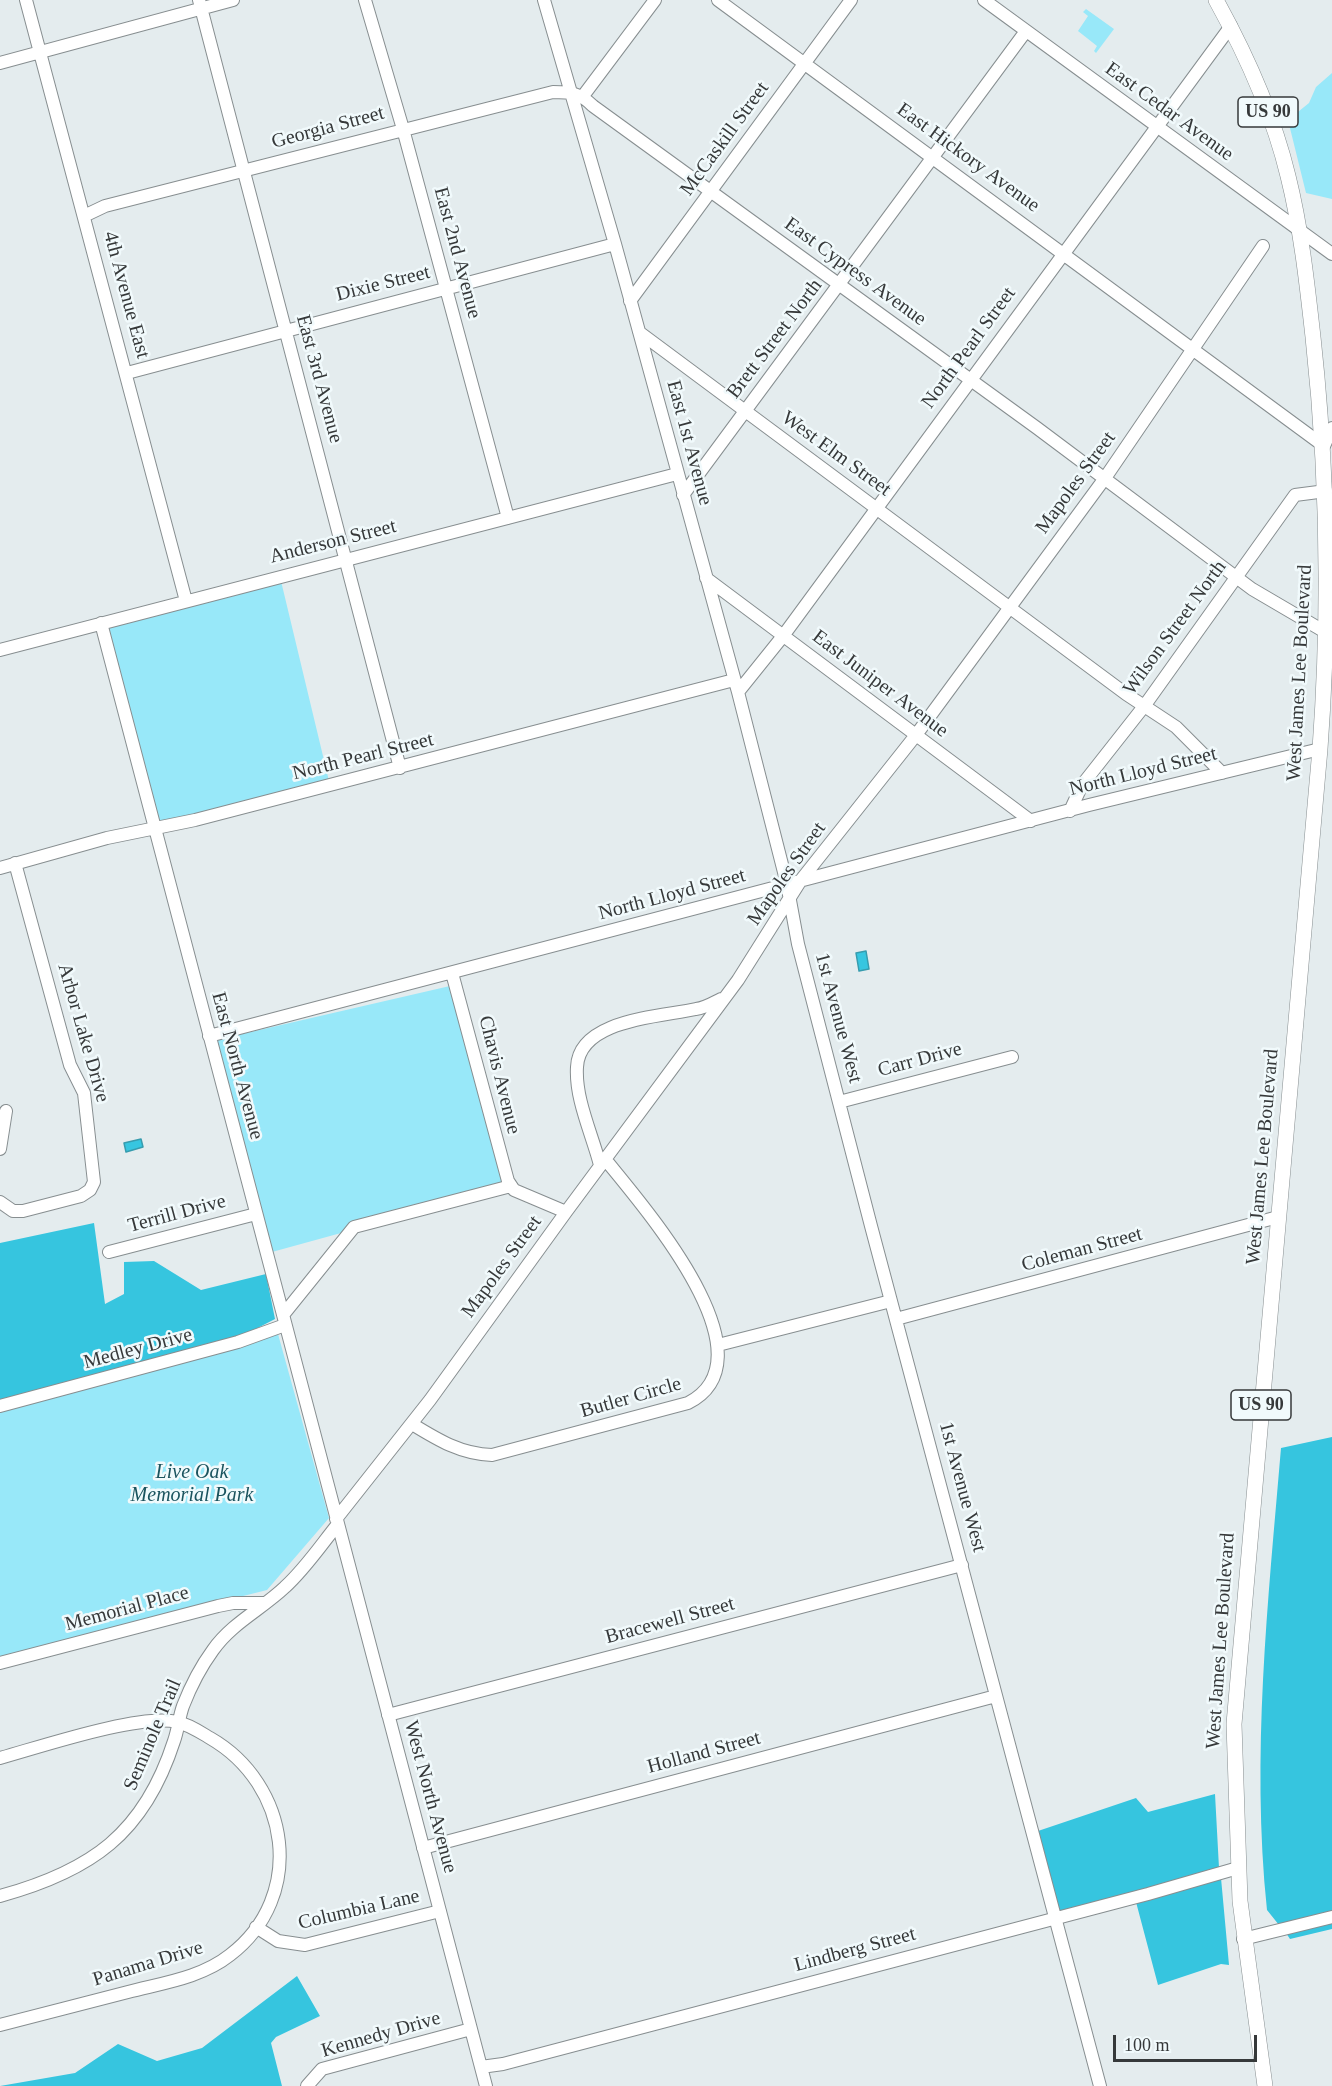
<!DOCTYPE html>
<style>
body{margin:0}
#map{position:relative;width:1332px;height:2086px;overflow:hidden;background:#e4ecee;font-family:Georgia,serif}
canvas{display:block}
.scale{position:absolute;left:1113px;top:2035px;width:144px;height:27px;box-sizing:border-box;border:3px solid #36393a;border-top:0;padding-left:8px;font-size:18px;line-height:21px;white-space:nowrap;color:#36393a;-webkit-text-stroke:4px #f1fafc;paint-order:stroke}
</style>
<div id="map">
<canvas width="1332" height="2086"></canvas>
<div class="scale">100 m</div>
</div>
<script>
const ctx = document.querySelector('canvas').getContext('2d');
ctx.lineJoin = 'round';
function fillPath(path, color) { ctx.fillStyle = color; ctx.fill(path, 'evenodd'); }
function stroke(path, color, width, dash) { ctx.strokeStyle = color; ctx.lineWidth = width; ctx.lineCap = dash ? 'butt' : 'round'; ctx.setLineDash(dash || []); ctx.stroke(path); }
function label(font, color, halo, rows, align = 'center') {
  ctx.font = font + ' Georgia,serif'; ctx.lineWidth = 5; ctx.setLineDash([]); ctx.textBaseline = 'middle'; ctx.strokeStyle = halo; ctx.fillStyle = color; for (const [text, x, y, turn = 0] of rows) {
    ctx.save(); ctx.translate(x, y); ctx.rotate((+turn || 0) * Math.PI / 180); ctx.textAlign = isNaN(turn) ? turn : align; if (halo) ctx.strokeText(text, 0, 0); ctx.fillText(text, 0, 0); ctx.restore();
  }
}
fillPath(new Path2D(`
 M1086 9 1114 29 1096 53 1094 51 1097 46 1078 31 1088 16 1083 12Z
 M1332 73V199L1306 193 1288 120 1309 103 1316 87Z
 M281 581 329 781 159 823 107 627Z
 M450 986 502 1183 350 1224 341 1233 272 1252 216 1040Z
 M278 1334 329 1518 267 1590 0 1657V1412Z`), '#98e8f9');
fillPath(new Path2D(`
 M94 1223 105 1304 124 1294V1262L154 1261 201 1290 266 1274 275 1319 246 1334 0 1401V1243Z
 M1332 1437V1912L1279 1925 1267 1910C1251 1755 1268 1602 1281 1448Z
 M1215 1794 1219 1868 1060 1912 1038 1831 1136 1798 1148 1812Z
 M1221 1878 1229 1965 1221 1964 1158 1985 1136 1902Z
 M1332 1922V1929L1290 1939 1286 1933Z
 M297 1976 320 2016 276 2037 271 2043 282 2086H0L75 2073 118 2044 157 2061 202 2048Z`), '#36c5df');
const water = new Path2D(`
 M866 951 869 969 859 971 856 953Z
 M141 1139 143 1147 126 1152 124 1143Z`);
fillPath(water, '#37c6e0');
stroke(water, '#379cae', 1.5);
const minor = new Path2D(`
 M26 0 186 601
 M199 0 400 768
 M365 0 403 129 508 518
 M544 0 615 244 738 692 787 884 798 944 871 1226 1100 2086
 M718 0 1324 446
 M984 0 1332 254
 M0 63 233 0
 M583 96 655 0
 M84 216 105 206 553 92C571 92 580 93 593 106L1037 428 1252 589 1327 633
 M630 301 851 0
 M639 332 1126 694 1176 727 1222 773
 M127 373 615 244
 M1324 446 1332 428
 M683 495 1026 31
 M706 578 1031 821
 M101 623 486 2086
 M0 650 677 474
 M738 692 783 636 1231 26
 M1070 811 1082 785 1145 705 1295 495 1326 491
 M0 868 107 838 195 820 734 680
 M452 973 508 1181 514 1190 566 1212
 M209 1036 1089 805 1320 749
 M839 1102 1012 1057
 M0 1149 6 1111
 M600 1165C592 1134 575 1099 577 1067 579 1019 661 1017 696 1009 705 1008 713 1003 721 999
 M0 1202 13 1211H23L81 1196 90 1190 94 1182 84 1093 70 1065 15 863
 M109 1252 256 1214
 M283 1315 354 1227 511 1186
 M896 1319 1278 1217
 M718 1345 891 1301
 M0 1406 238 1342 285 1325
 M412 1424C438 1440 461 1454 492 1455L688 1403C777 1358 642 1205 605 1159
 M336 1519 430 1400 566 1212 738 980 801 880 916 735 1105 478 1263 246
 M0 1663 218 1606 233 1603H265
 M388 1715 962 1565
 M0 1758C40 1747 141 1713 177 1722 188 1724 200 1732 210 1738 290 1784 307 1896 230 1955 201 1978 162 1983 128 1992 85 2003 43 2014 0 2025
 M423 1848 996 1696
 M0 1896C91 1871 144 1834 174 1741 178 1730 179 1717 183 1706 190 1688 202 1665 213 1650 232 1623 262 1609 285 1587 305 1569 321 1545 338 1524
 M256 1927 278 1941 305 1945 440 1911
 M1243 1939 1332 1917
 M481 2067 503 2064 1148 1894 1238 1868
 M307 2086 322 2069 471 2029`);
const major = new Path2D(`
 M1216 0C1247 56 1273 114 1288 176 1301 228 1307 283 1313 337 1328 475 1330 611 1320 749L1234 1724 1240 1901 1265 2086`);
stroke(minor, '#878e90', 14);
stroke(major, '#878e90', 16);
stroke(minor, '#fff', 12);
stroke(major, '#fff', 15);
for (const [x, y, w] of [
 [1268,112,60],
 [1261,1405,60]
]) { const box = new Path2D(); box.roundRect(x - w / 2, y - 15, w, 30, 4.5); ctx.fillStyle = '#f1fafc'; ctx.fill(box); stroke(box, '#36393a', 1.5); }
label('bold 18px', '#36393a', null, [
 ["US 90",1268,112],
 ["US 90",1261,1405]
]);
label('20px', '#36393a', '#f1fafc', [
 ["East Cedar Avenue",1169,112,36],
 ["Georgia Street",328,128,-15],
 ["McCaskill Street",725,139,-54],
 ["East Hickory Avenue",968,158,36],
 ["East 2nd Avenue",457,253,75],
 ["East Cypress Avenue",855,272,36],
 ["Dixie Street",383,284,-14],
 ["4th Avenue East",126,295,75],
 ["Brett Street North",775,339,-53],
 ["North Pearl Street",969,348,-54],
 ["East 3rd Avenue",319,379,75],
 ["East 1st Avenue",689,443,75],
 ["West Elm Street",836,454,36],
 ["Mapoles Street",1076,483,-54],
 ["Anderson Street",333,542,-14],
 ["Wilson Street North",1175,628,-54],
 ["West James Lee Boulevard",1300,673,-87],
 ["East Juniper Avenue",880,684,37],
 ["North Pearl Street",363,757,-14],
 ["North Lloyd Street",1143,772,-14],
 ["Mapoles Street",787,874,-55],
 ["North Lloyd Street",672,895,-15],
 ["1st Avenue West",838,1018,75],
 ["Arbor Lake Drive",83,1033,74],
 ["Carr Drive",920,1060,-15],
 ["East North Avenue",237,1066,75],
 ["Chavis Avenue",499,1075,76],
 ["West James Lee Boulevard",1263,1157,-85],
 ["Terrill Drive",177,1214,-15],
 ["Coleman Street",1082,1250,-15],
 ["Mapoles Street",502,1267,-54],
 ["Medley Drive",138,1349,-15],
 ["Butler Circle",631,1398,-16],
 ["1st Avenue West",962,1487,75],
 ["Memorial Place",127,1609,-15],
 ["Bracewell Street",670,1621,-15],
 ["West James Lee Boulevard",1221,1641,-86],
 ["Seminole Trail",153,1735,-67],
 ["Holland Street",704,1753,-15],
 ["West North Avenue",430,1797,75],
 ["Columbia Lane",359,1910,-13],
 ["Lindberg Street",855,1950,-15],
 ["Panama Drive",148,1964,-17],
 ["Kennedy Drive",381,2035,-16]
]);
label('italic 20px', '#1b545f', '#f1fafc', [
 ["Live Oak",192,1473],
 ["Memorial Park",192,1496]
]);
</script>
